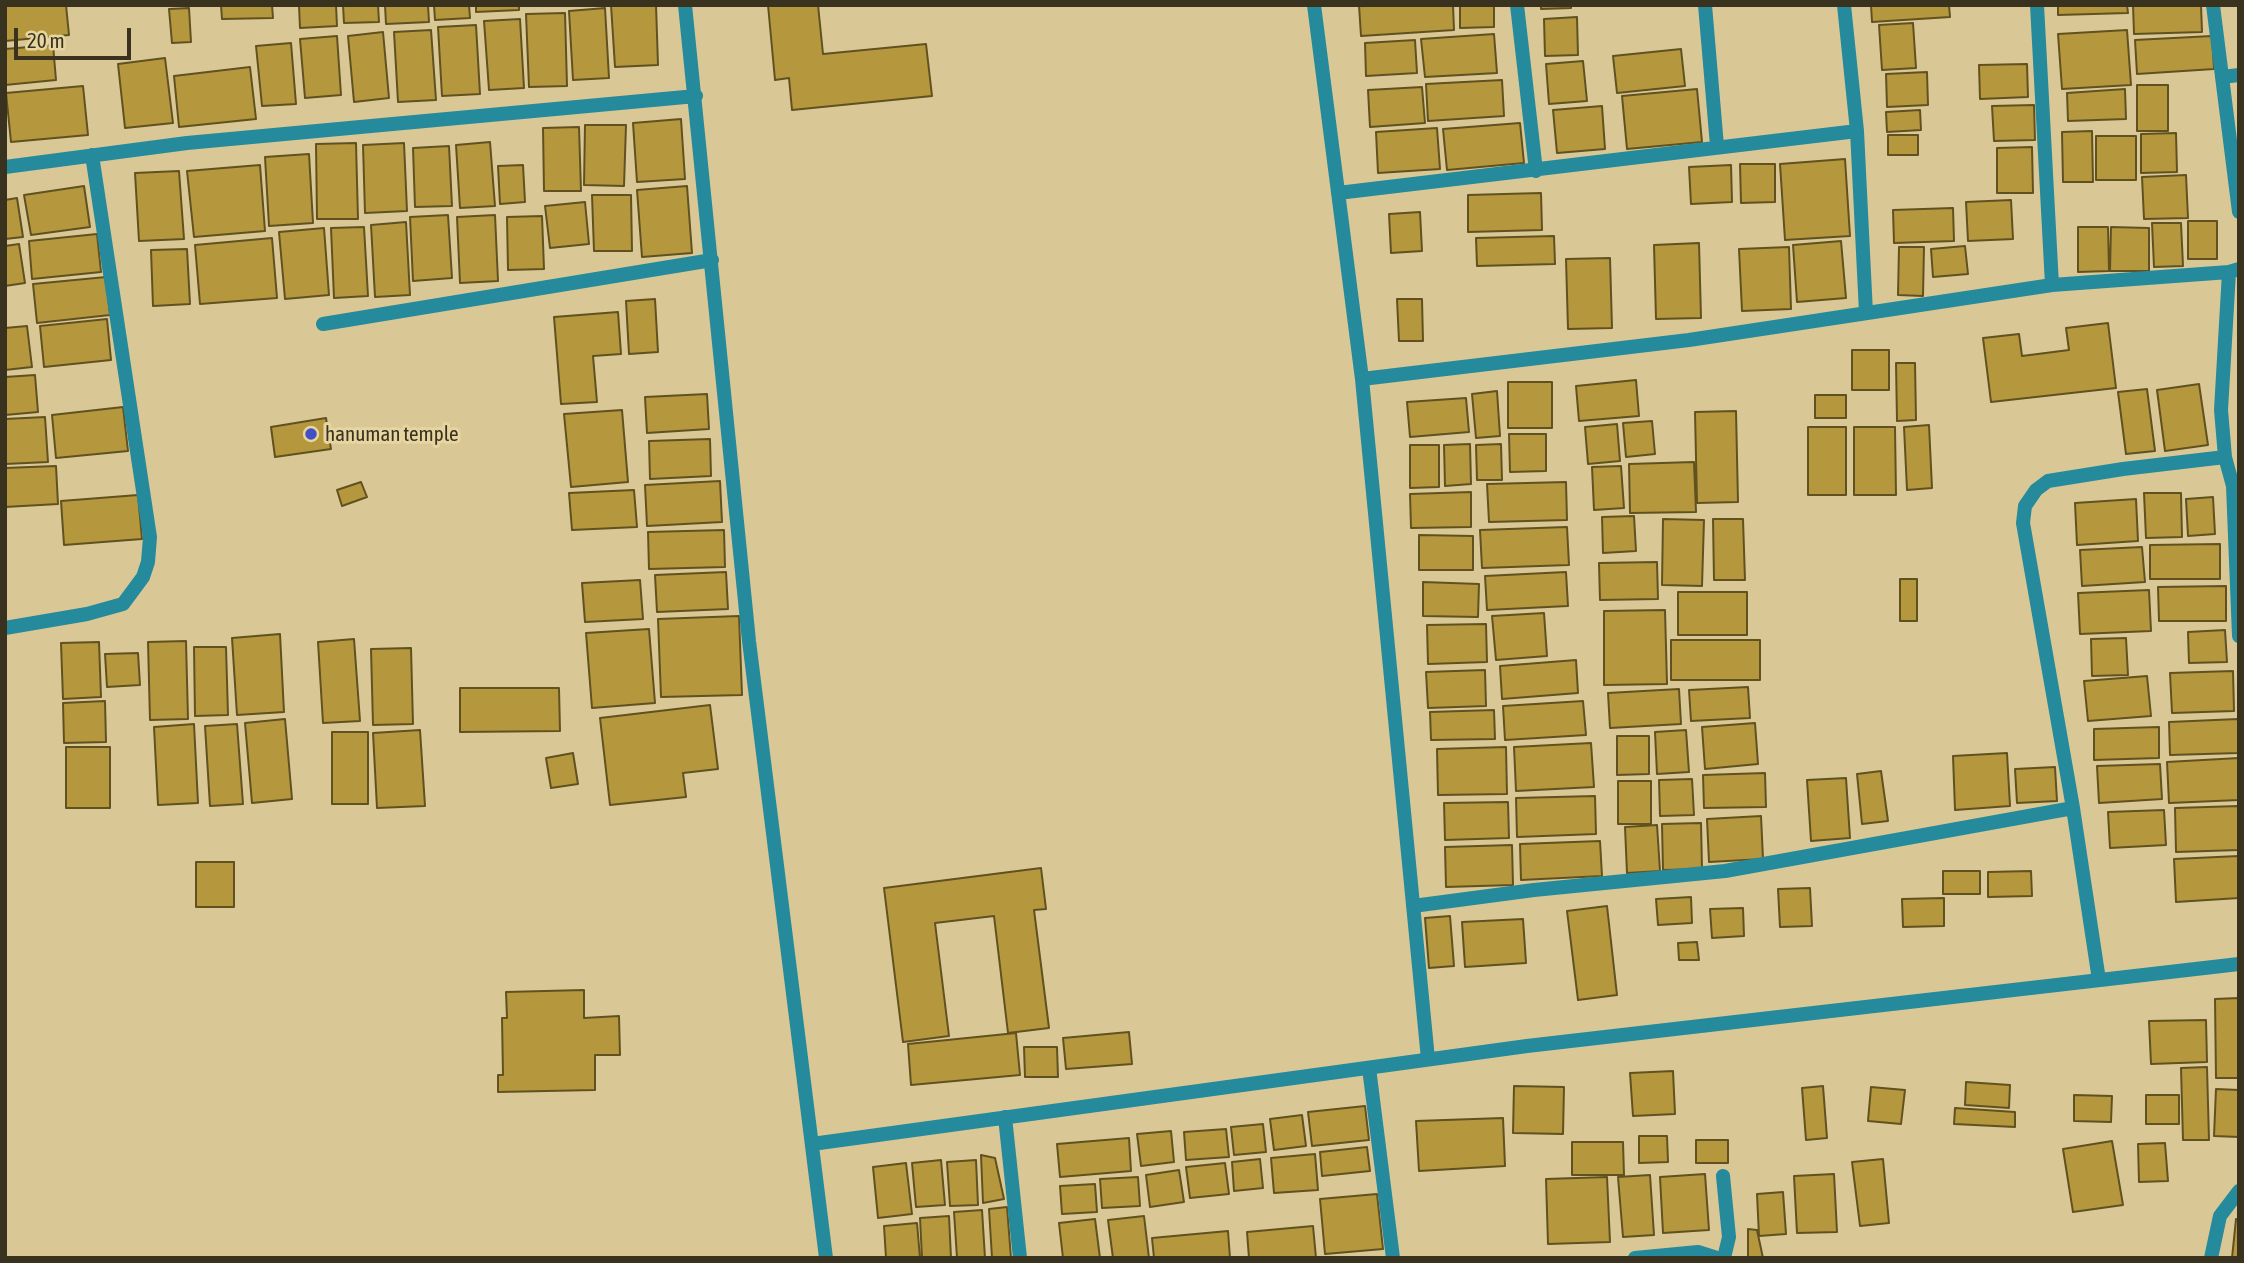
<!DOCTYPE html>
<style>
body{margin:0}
#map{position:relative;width:2244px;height:1263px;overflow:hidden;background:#d9c895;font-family:"Asap Condensed",sans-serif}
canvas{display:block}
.frame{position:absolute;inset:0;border:7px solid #39321e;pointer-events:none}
.scale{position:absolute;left:14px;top:28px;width:117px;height:32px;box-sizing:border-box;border:4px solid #39321e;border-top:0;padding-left:9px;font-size:21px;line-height:24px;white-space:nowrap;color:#39321e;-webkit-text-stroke:5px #e6d5a1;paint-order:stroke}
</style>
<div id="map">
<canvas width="2244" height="1263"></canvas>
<div class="frame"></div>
<div class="scale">20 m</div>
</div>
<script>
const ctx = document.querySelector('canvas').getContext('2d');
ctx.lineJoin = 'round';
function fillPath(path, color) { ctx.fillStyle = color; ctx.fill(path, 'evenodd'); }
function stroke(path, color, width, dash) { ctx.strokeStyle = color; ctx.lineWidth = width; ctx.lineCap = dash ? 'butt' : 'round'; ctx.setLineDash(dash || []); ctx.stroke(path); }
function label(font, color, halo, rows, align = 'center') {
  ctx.font = font + ' "Asap Condensed",sans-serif'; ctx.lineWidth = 6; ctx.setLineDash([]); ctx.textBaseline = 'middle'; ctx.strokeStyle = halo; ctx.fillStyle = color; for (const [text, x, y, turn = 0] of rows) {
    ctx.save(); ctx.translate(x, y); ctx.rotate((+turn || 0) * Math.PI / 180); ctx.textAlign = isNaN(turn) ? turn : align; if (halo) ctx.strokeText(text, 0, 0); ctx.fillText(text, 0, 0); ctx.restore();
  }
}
const building = new Path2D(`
 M5 5H66L69 35 5 41Z
 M221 5H272L273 18 222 19Z
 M299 5H336L337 26 300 28Z
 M343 5H378L379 22 344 23Z
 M385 5H428L429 22 386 24Z
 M434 5H469L470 18 435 20Z
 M476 5H519V10L476 12Z
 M611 5H656L658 65 615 67Z
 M768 5H818L823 54 926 44 932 96 792 110 789 78 775 80Z
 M1359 5H1453L1454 30 1361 36Z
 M1460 5H1494V27L1460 28Z
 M1541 5H1571V8L1541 9Z
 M1871 5H1949L1950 17 1872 22Z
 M2058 5H2127L2128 13 2058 15Z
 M2133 5H2201L2202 32 2134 34Z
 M189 8 191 42 172 43 169 9Z
 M605 8 609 78 573 80 569 11Z
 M565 13 567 86 529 87 526 14Z
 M1577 17 1578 55 1545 56 1544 19Z
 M520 19 524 88 489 90 484 21Z
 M1913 23 1916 68 1882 70 1879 25Z
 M476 25 480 94 442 96 438 27Z
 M431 30 436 100 398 102 394 32Z
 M2127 30 2131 85 2062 89 2058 34Z
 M383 32 389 98 354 102 348 36Z
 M1494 34 1497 73 1425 77 1421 39Z
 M337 36 341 95 305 98 300 39Z
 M2212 36 2214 69 2137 74 2135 40Z
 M1415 40 1417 73 1366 76 1365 43Z
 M291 43 296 104 262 106 256 46Z
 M53 45 56 80 5 85V49Z
 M1681 49 1685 86 1617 93 1613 56Z
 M165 58 173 123 125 128 118 64Z
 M1583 61 1587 101 1549 104 1546 64Z
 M2027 64 2028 97 1980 99 1979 65Z
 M250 67 256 119 179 127 174 76Z
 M1927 72 1928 105 1887 107 1886 74Z
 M1502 80 1504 116 1428 121 1426 84Z
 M2137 85H2168V131H2137Z
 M83 86 88 135 11 142 6 93Z
 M1422 87 1425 123 1370 127 1368 90Z
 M1697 89 1702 142 1627 149 1622 96Z
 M2125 89 2126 119 2068 121 2067 93Z
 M2034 105 2035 140 1994 141 1992 106Z
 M1602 106 1605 149 1557 153 1553 110Z
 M1920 110 1921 130 1887 132 1886 112Z
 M681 119 685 179 637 182 633 123Z
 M1520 123 1524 163 1447 170 1443 129Z
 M585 125H626L624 186 584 185Z
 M579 127 581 191H544L543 128Z
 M1437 128 1440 169 1378 173 1376 132Z
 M2092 131 2093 182H2063L2062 132Z
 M2176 133 2177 172 2141 173V134Z
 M1888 135H1918V155H1888Z
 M2096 136H2136V180H2096Z
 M490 142 495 206 460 208 456 145Z
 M356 143 358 219H317L316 144Z
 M404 143 407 211 365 213 363 145Z
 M449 146 452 206 415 207 413 148Z
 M2032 147 2033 193H1997V148Z
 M309 154 313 223 269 226 265 157Z
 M1845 159 1850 236 1785 240 1780 164Z
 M1740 164H1775V202L1741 203Z
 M260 165 265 231 194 237 187 171Z
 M523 165 525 202 500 204 498 166Z
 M1731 165 1732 202 1691 204 1689 167Z
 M179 171 184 239 139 241 135 173Z
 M2186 175 2188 218 2144 219 2142 177Z
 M84 186 90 227 31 235 24 195Z
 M687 186 692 253 642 257 637 190Z
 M1541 193 1542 230 1468 232V195Z
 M592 195H631L632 251H594Z
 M17 198 23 237 5 239V200Z
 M2011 200 2013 239 1968 241 1966 202Z
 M585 202 589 244 550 248 545 206Z
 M1953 208 1954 241 1894 243 1893 210Z
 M1420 212 1422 251 1391 253 1389 214Z
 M448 215 452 278 413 281 410 217Z
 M495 215 498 281 460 283 457 217Z
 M542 216 544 269 508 270 507 217Z
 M2188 221H2217V259H2188Z
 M406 222 410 295 375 297 371 225Z
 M2152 223H2181L2183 266 2154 267Z
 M364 227 368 296 334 298 331 228Z
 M2078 227H2108L2109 271 2078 272Z
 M2111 227 2149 228V271H2110Z
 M324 228 329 295 285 299 279 232Z
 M97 234 101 272 32 279 29 241Z
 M1554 236 1555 264 1477 266 1476 238Z
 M272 238 277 298 200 304 195 245Z
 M1841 241 1846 298 1797 302 1793 245Z
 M1699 243 1701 318 1656 319 1654 245Z
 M19 244 25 283 5 286V246Z
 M1965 246 1968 274 1933 277 1931 249Z
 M1789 247 1791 309 1742 311 1739 249Z
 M1899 247H1924L1923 296 1898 295Z
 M187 249 190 304 153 306 151 250Z
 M1610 258 1612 328 1568 329 1566 259Z
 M106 277 110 315 37 323 33 284Z
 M655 299 658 352 629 354 626 301Z
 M1397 299H1422L1423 341H1399Z
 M618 312 621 354 593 356 597 402 561 404 554 317Z
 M107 319 111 360 44 367 40 326Z
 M2108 323 2116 388 1991 402 1983 338 2019 334 2022 356 2069 350 2066 328Z
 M27 326 32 367 5 370V328Z
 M1852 350H1889V390H1852Z
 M1896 363H1915L1916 420 1897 421Z
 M35 375 38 412 5 415V377Z
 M1636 380 1639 416 1579 421 1576 386Z
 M1508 382H1552V428H1508Z
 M2199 384 2208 445 2165 451 2157 390Z
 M2147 389 2155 451 2126 454 2118 392Z
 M1497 391 1500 436 1476 438 1472 394Z
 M707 394 709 429 647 433 645 397Z
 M1815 395H1846V418H1815Z
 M1466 398 1469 432 1410 437 1407 402Z
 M123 407 128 451 56 458 52 415Z
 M622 410 628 482 571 487 564 414Z
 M1736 411 1738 502 1697 503 1695 412Z
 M45 417 48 462 5 464V419Z
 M326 418 331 449 275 457 271 427Z
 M1652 421 1655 454 1626 457 1623 423Z
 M1617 424 1620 461 1588 464 1585 427Z
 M1929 425 1932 488 1907 490 1904 427Z
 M1808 427H1846V495H1808Z
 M1854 427H1895L1896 495H1854Z
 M1509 434H1546V471L1510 472Z
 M710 439 711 476 650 479 649 441Z
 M1470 444 1471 484 1445 486 1444 445Z
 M1501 444 1502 480H1477L1476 445Z
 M1410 445H1439V487L1410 488Z
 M1694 462 1696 512 1630 513 1629 464Z
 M56 466 58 504 5 507V468Z
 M1621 466 1624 508 1594 510 1592 467Z
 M720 481 722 522 647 526 645 485Z
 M361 482 367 497 342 506 337 490Z
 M1566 482 1567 520 1489 522 1487 484Z
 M634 490 637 527 572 530 569 493Z
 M1471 492V527L1411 528 1410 494Z
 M2144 493H2181L2182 537 2146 538Z
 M138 495 142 539 64 545 61 501Z
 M2213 497 2215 534 2188 536 2186 499Z
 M2136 499 2138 541 2077 545 2075 503Z
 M1634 516 1636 551 1603 553 1602 517Z
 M1663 519 1704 520 1702 586 1662 585Z
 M1713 519H1743L1745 580H1714Z
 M1567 527 1569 565 1482 568 1480 530Z
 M724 530 725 567 649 569 648 532Z
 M1419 535 1473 536V570H1419Z
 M2220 544V579H2150V545Z
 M2142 547 2145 582 2082 586 2080 550Z
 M1657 562 1658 599 1600 600 1599 563Z
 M726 572 728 609 657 612 655 575Z
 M1566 572 1568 606 1487 610 1485 576Z
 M1900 579H1917V621H1900Z
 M640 580 643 619 585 622 582 583Z
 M1423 582 1479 584 1478 617 1423 616Z
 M2226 586V621H2159L2158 587Z
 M2149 590 2151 631 2080 634 2078 593Z
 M1678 592H1747V635H1678Z
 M1665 610 1667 684 1604 685V611Z
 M1544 613 1547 656 1496 660 1492 616Z
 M739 616 742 695 661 697 658 619Z
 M1486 624 1487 662 1428 664 1427 625Z
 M649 629 655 703 592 708 586 633Z
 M2225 630 2227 662 2189 663 2188 632Z
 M280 634 284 712 237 715 232 638Z
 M2126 638 2128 675 2092 676 2091 639Z
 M354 639 360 721 323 723 318 642Z
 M1671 640H1760V680H1671Z
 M186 641 188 719 150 720 148 642Z
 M99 642 101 697 63 699 61 643Z
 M194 647H226L228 715 195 716Z
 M411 648 413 724 373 725 371 649Z
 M138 653 140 685 107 687 105 654Z
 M1576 660 1578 693 1502 699 1500 666Z
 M1485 670 1486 706 1428 708 1426 672Z
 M2233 671 2234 711 2172 713 2170 673Z
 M2147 676 2151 716 2088 721 2084 681Z
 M1748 687 1750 718 1691 721 1689 690Z
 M460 688H559L560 731 460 732Z
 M1679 689 1681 724 1610 728 1608 693Z
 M105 701 106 742 64 743 63 703Z
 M1583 701 1586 735 1505 740 1503 706Z
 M710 705 718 769 683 773 686 797 610 805 600 718Z
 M1494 710 1495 739 1431 740 1430 712Z
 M285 719 292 799 252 803 245 723Z
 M2238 719 2239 753 2170 755 2169 722Z
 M1755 723 1758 764 1705 769 1702 727Z
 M194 724 198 803 158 805 154 727Z
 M237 724 243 804 210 806 205 726Z
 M2159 727V758L2094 760V729Z
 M420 730 425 806 377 808 373 733Z
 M1686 730 1689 772 1657 774 1655 732Z
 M332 732H368V804H332Z
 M1617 736H1649V774L1617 775Z
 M1591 743 1594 787 1516 791 1514 747Z
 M66 747H110V808H66Z
 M1506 747 1507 794 1438 795 1437 749Z
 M573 753 578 784 551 788 546 758Z
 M2007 753 2010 806 1955 810 1953 756Z
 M2239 758V800L2169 803 2167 762Z
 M2160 764 2162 799 2099 803 2097 766Z
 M2055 767 2057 801 2017 803 2015 769Z
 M1881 771 1888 821 1862 824 1857 774Z
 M1765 773 1766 807 1704 808 1703 775Z
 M1846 778 1850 838 1811 841 1807 780Z
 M1692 779 1694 815 1660 816 1659 780Z
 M1618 781H1651V824H1618Z
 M1595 796 1596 834 1517 837 1516 798Z
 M1508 802 1509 838 1445 840 1444 803Z
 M2239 806V850L2176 852 2175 808Z
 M2164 810 2166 845 2110 848 2108 812Z
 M1761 816 1763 859 1709 862 1707 819Z
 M1701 823 1702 869 1663 870 1662 824Z
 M1657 825 1660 871 1627 873 1625 827Z
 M1600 841 1602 876 1521 880 1520 844Z
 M1512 845 1513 885 1446 887 1445 847Z
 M2239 856V898L2176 902 2174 859Z
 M196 862H234V907H196Z
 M1041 868 1046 909 1034 910 1049 1028 1008 1033 994 916 935 923 949 1036 903 1042 884 888Z
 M1943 871H1980V894H1943Z
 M2031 871 2032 896 1988 897V872Z
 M1810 888 1812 926 1780 927 1778 889Z
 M1691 897 1692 923 1658 925 1656 899Z
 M1944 898V926L1903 927 1902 899Z
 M1607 906 1617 995 1578 1000 1567 911Z
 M1743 908 1744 936 1712 938 1710 909Z
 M1450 916 1454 966 1429 968 1425 918Z
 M1523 919 1526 963 1465 967 1462 922Z
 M1697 942 1699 960H1679L1678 943Z
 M584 990V1018L619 1016 620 1055H595V1090L498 1092V1075H503L502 1018H507L506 992Z
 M2239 998V1078H2216L2215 999Z
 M2206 1020 2207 1062 2151 1064 2149 1021Z
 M1129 1032 1132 1064 1066 1069 1063 1038Z
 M1016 1033 1020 1075 911 1085 908 1044Z
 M1024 1047H1057L1058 1077H1025Z
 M2207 1067 2209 1140H2183L2181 1068Z
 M1673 1071 1675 1114 1633 1116 1630 1073Z
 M1966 1082 2010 1085 2009 1108 1965 1105Z
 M1514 1086 1564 1087 1563 1134 1513 1133Z
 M1823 1086 1827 1138 1806 1140 1802 1088Z
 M1871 1087 1905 1090 1901 1124 1868 1121Z
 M2216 1089 2239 1090V1137L2214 1136Z
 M2074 1095 2112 1096 2111 1122 2074 1121Z
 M2146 1095H2179V1124H2146Z
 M1365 1106 1369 1140 1312 1146 1308 1112Z
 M1955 1108 2015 1112V1127L1954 1124Z
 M1302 1115 1306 1146 1274 1150 1270 1119Z
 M1503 1118 1505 1166 1419 1171 1416 1121Z
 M1263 1124 1266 1152 1234 1155 1231 1127Z
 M1226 1129 1229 1157 1186 1160 1184 1132Z
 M1171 1131 1174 1162 1141 1166 1137 1134Z
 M1639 1136H1667L1668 1162 1639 1163Z
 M1129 1138 1131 1171 1060 1177 1057 1144Z
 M1696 1140H1728V1163H1696Z
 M2112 1141 2123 1205 2073 1212 2063 1149Z
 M1572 1142H1623L1624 1175H1572Z
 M2165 1143 2168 1181 2139 1182 2138 1144Z
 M1367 1147 1370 1171 1322 1176 1320 1152Z
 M1315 1154 1318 1190 1274 1193 1271 1158Z
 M981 1155 995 1158 1004 1199 983 1203Z
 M1260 1159 1263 1188 1234 1191 1232 1162Z
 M1883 1159 1889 1223 1860 1226 1852 1162Z
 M941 1160 945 1205 916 1207 912 1163Z
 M976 1160 978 1205 950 1206 947 1162Z
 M906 1163 912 1214 878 1218 873 1167Z
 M1225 1163 1229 1194 1190 1198 1186 1167Z
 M1179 1170 1184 1202 1150 1207 1146 1175Z
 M1705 1174 1709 1230 1663 1233 1660 1177Z
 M1834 1174 1837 1232 1797 1233 1794 1176Z
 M1650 1175 1654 1235 1623 1237 1618 1177Z
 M1138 1177 1140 1206 1102 1208 1100 1179Z
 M1607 1177 1610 1242 1548 1244 1546 1179Z
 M1095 1184 1097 1212 1062 1214 1060 1186Z
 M1783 1192 1786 1234 1759 1236 1757 1194Z
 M1377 1194 1383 1249 1325 1254 1320 1199Z
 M1007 1207 1011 1258H992L989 1209Z
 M982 1210 985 1258H957L954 1212Z
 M949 1216 951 1258H922L920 1218Z
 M1144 1216 1149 1258H1113L1108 1220Z
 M1095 1219 1100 1258H1063L1059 1223Z
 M2236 1219 2239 1220V1258H2232Z
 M917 1223 920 1258H886L884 1226Z
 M1313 1226 1316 1258H1249L1247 1232Z
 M1748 1229 1757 1230 1763 1258H1748Z
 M1228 1231 1230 1258H1154L1152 1238Z`);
fillPath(building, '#b5983d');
stroke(building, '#615121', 2);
stroke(new Path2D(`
 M685 5 749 641 826 1258
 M1314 5 1362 379 1428 1059
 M1517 5 1536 171
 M1705 5 1717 146
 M1844 5 1857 131 1866 313
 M2037 5 2052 285
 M2213 5 2239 212
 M2222 77 2239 75
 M5 167 187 143 696 96
 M1338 193 1857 131
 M2229 272 2221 410 2225 457 2233 486 2239 636
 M323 324 712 260
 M1362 379 1689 340 2052 285 2229 272 2239 269
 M5 628 87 614 123 604 143 577 148 562 150 537 92 155
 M2073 808 2023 523 2025 506 2036 490 2048 481 2123 469 2225 457
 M1413 906 1534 890 1725 871 2073 808 2099 980
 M1369 1068 1393 1258
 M1005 1117 1020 1258
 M812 1144 1527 1046 2239 964
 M1723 1176 1729 1237 1724 1258
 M1635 1258 1698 1252 1717 1258
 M2211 1258 2220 1216 2239 1191`), '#258a9b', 14);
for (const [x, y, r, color] of [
 [311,434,7,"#3f51c4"]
]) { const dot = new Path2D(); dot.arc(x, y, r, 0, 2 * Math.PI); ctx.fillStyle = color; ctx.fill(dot); stroke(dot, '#e6d5a1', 2.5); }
label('21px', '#39321e', '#e6d5a1', [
 ["hanuman temple",325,434]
], 'left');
</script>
